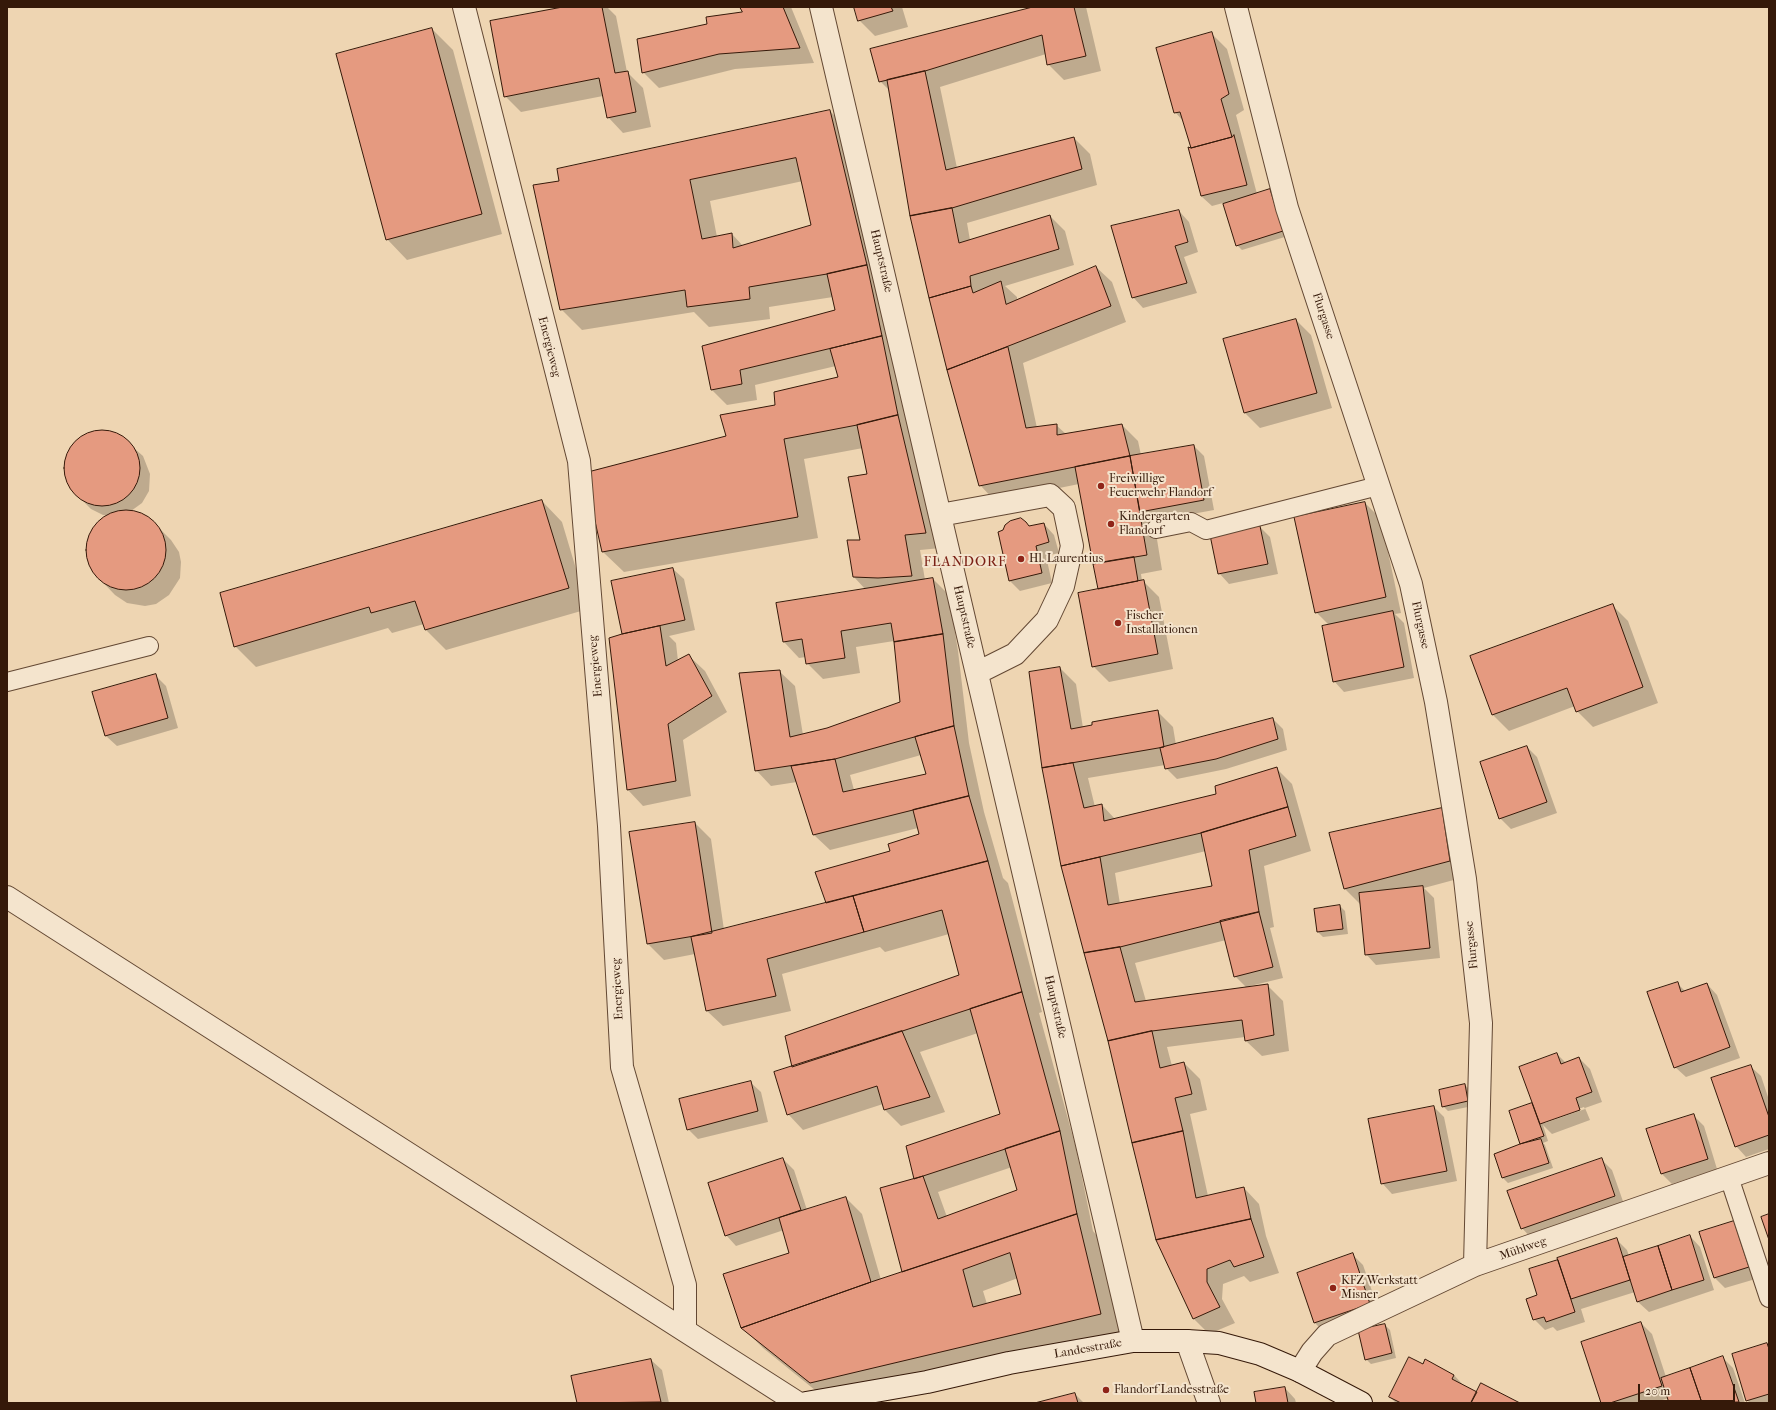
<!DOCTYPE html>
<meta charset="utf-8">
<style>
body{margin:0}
#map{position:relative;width:1776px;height:1410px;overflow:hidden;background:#eed5b2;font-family:"IM FELL French Canon",serif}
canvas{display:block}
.frame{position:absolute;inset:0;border:8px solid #351909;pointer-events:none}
.scale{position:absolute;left:1638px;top:1384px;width:97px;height:18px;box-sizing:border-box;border:2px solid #351909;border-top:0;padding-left:5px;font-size:12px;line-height:14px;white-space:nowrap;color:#351909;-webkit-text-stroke:3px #f4e4cd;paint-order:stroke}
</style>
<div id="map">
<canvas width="1776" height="1410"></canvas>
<div class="frame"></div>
<div class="scale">20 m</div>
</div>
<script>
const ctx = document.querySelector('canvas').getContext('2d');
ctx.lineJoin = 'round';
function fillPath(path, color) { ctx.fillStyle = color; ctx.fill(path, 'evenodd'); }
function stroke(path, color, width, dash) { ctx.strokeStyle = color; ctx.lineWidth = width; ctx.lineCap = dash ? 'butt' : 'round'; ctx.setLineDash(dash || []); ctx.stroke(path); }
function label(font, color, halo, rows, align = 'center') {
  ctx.font = font + ' "IM FELL French Canon",serif'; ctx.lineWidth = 4; ctx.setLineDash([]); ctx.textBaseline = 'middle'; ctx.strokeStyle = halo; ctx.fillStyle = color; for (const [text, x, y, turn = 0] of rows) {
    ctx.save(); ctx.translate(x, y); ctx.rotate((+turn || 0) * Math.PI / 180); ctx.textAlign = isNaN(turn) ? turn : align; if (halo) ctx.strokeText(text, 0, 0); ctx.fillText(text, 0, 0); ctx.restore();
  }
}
fillPath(new Path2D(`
 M568 7H607L616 16 627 72 643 88 651 127 623 133 608 117 603 96 521 112 505 96Z
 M741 7H791L814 63 735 69 659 88 643 72 708 25 743 13Z
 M855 7H902L908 27 875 36 859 20Z
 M1037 7H1086L1101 71 1064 80 1048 64 1046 54 940 87 957 168 1074 138 1090 154 1097 185 967 223 970 240 1050 216 1065 231 1074 265 1005 286 1017 297V300L1096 267 1112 282 1126 322 1023 363 1037 428 1056 425 1066 434 1122 425 1138 441 1141 455 1194 446 1204 456 1214 510 1154 521 1162 570 1141 574 1142 581H1143L1159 597 1173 669 1109 682 1093 666 1100 590 1079 484 995 501 980 485 948 369 890 91 880 81Z
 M432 29 453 50 502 234 407 260 387 239Z
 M1212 34 1227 49 1244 110 1236 115 1257 194 1270 190 1275 195 1288 236 1242 250 1237 245 1223 203 1212 206 1201 196 1193 150 1184 122 1175 112Z
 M830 111 850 132 941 548 920 550 925 580 933 579 949 595 958 651 969 743 984 812 1003 878 1008 883 1042 1012 1039 1013 1076 1148 1093 1231 1097 1236 1121 1335 831 1403 763 1348 742 1327 790 1253 784 1230 736 1246 726 1235 783 1159 794 1170 807 1210 846 1198 862 1214 881 1280 903 1272 916 1179 1001 1115 978 1033 920 1052 945 1112 901 1126 885 1110 883 1104 803 1130 788 1114 794 1067 960 976 949 934 885 952 880 947 782 974 791 1011 723 1026 707 1011 695 954 664 960 648 944 630 833 695 823 711 839 724 930 827 904 891 852 920 835 918 828 830 850 814 835 797 782 771 786 756 770 779 671 795 686 803 735 827 729 901 703 894 641 856 647 860 673 823 679 807 663 806 657 799 658 784 642 866 590 854 577 861 541 868 475 863 448 804 459 818 538 624 572 603 552 586 474 727 437 776 405 839 378 836 366 755 385 757 400 727 405 712 390 703 347 836 311 833 297 769 307 770 319 709 327 694 312 582 330 561 309V182ZM803 181 813 226 743 246 732 234 717 237 710 201ZM921 755 927 774 854 790 850 775ZM1012 1167 1018 1191 947 1217 938 1192ZM1018 1278 1022 1295 987 1304 983 1291Z
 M1179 211 1189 222 1198 252 1184 257 1197 293 1143 308 1133 297Z
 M1296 320 1311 335 1332 408 1260 428 1245 413Z
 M98 431H108L118 434 143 456 150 474 149 491 142 503 131 511 146 516 155 524 171 540 179 552 181 562 180 578 169 595 156 604 145 606 127 603 115 595 92 571 86 555 88 537 94 527 107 515H103L91 509 80 498 68 483 65 466 67 456 74 443 86 434Z
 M542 501 562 522 588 609 446 650 426 630 424 624 392 633 388 628 256 667 235 646Z
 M1365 503 1381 519 1401 613 1395 614 1404 623 1414 678 1344 692 1334 681 1329 625 1316 612Z
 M1026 522 1030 527 1044 524 1054 535 1059 553 1046 556 1052 583 1020 591 1009 580Z
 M1260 527 1270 537 1278 574 1229 584 1219 573Z
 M673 569 684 579 695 630 669 636 676 643 678 661 689 656 705 671 727 712 683 740 691 796 643 806 628 790 623 633Z
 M1612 605 1628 621 1658 703 1593 727 1577 711 1575 706 1509 731 1493 715 1472 657Z
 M1060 668 1076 684 1083 728 1157 711 1173 727 1176 745 1273 719 1283 729 1287 750 1226 769 1177 779 1166 768 1165 765 1088 778 1095 807 1102 805 1115 819 1217 795 1276 768 1292 784 1311 851 1264 866 1274 927 1270 928 1283 978 1250 986V987L1267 985 1283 1001 1289 1051 1262 1056 1246 1041 1245 1037 1167 1047 1172 1066 1184 1063 1200 1079 1207 1110 1190 1114 1208 1196 1244 1188 1259 1204 1266 1236 1279 1273 1250 1282 1244 1276 1223 1284 1222 1299 1235 1323 1209 1334 1194 1319 1109 1041 1062 866 1043 768ZM1206 851 1214 887 1120 904 1115 873ZM1226 940 1235 976 1247 988 1146 1001 1135 963Z
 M155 675 166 686 178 728 117 746 106 736Z
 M1527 747 1537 757 1557 813 1511 829 1500 818Z
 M1441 809 1457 824 1465 877 1424 888 1434 898 1440 958 1376 965 1366 954 1361 905 1345 889 1330 834Z
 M1340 906 1345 911 1348 934 1323 937 1318 932Z
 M1677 983 1686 992 1707 984 1717 995 1740 1058 1686 1077 1675 1067Z
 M1557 1054 1566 1063 1579 1058 1590 1069 1602 1102 1585 1108 1590 1120 1552 1134 1543 1125 1548 1141 1543 1143 1545 1145 1553 1168 1508 1183 1503 1178 1495 1154 1522 1144 1510 1112 1533 1104ZM1584 1107 1585 1109 1545 1123V1121Z
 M1750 1066 1761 1076 1769 1100V1149L1746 1157 1736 1146Z
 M750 1082 761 1092 768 1122 698 1139 688 1129Z
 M1465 1085 1470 1090 1473 1106 1448 1111 1443 1106Z
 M1434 1107 1444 1117 1457 1181 1392 1194 1382 1183Z
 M1693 1115 1704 1126 1717 1169 1672 1184 1661 1173Z
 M1601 1159 1612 1170 1625 1207 1532 1239 1522 1228Z
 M1734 1222 1744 1233 1759 1278 1725 1288 1715 1278 1701 1233Z
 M1690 1236 1700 1247 1714 1290 1649 1312 1638 1302 1635 1292 1581 1309 1585 1322 1557 1331 1553 1327 1545 1330 1534 1319 1538 1296 1617 1240 1627 1250 1629 1256Z
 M1352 1254 1363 1265 1380 1314 1325 1333 1315 1323 1298 1274Z
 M1641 1323 1652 1334 1666 1377 1723 1358 1733 1368 1745 1403H1670L1669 1398 1652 1403H1602Z
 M1385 1325 1390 1330 1396 1358 1371 1364 1366 1359Z
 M1767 1344 1769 1346V1403H1750L1747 1400Z
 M651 1360 662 1370 669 1403H578L573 1377Z
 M1426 1361 1454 1375 1464 1386 1477 1393 1518 1403H1396L1390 1397 1423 1365Z
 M1285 1388 1295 1399 1296 1403H1257Z
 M1075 1394 1084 1403H1039Z`), '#0003');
const building = new Path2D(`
 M563 7H602L615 73 628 71 636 112 607 118 599 78 504 97 490 21Z
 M740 7H783L800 48 719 54 642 73 637 39 707 24 706 17 742 12Z
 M854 7H891L893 11 858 21Z
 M1033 7H1074L1086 56 1047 65 1042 35 925 71 879 82 870 49Z
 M432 28 482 214 386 240 336 54Z
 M1212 32 1229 94 1221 99 1232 137 1191 148 1180 112 1174 113 1156 48Z
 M925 71 946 170 1074 137 1082 169 952 208 910 216 887 80Z
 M830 110 867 265 827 274 749 287 750 299 687 307 685 290 560 310 533 185 559 181 557 169ZM796 158 811 225 733 248 732 233 702 239 690 180Z
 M1234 135 1247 185 1201 196 1188 147 1191 148 1232 137Z
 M1270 189 1283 231 1236 246 1223 204Z
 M952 208 959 243 1050 215 1059 249 970 276 971 286 929 298 910 216Z
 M1179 210 1188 242 1175 246 1187 283 1132 298 1111 226Z
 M867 265 882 336 740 370 742 384 711 390 702 346 835 310 827 274Z
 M1096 266 1111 306 947 370 929 298 971 286 973 293 1001 281 1006 304Z
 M1296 319 1317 393 1244 413 1223 339Z
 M882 336 898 415 857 425 784 439 798 517 602 552 584 473 726 436 720 415 775 405 774 392 838 377 830 349Z
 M1008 347 1026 428 1057 424V435L1122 424 1130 456 979 486 947 370Z
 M898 415 926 533 905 535 912 576 878 578 853 577 847 540H860L848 477 867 474 857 425Z
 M64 468a38 38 0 1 1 76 0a38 38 0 1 1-76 0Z
 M1194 445 1204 500 1140 512 1130 456Z
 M1130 456 1147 555 1093 564 1075 467Z
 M542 500 569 588 425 630 415 601 371 613 369 607 234 647 220 593Z
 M1365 502 1386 597 1315 613 1294 517Z
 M86 550a40 40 0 1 1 80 0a40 40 0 1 1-80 0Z
 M1021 518 1026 522 1029 526 1044 523 1049 542 1036 546 1042 573 1009 581 998 532 1003 530 1005 525 1010 521Z
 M1260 526 1268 564 1218 574 1210 535Z
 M1134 557 1138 581 1098 589 1093 564Z
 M673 568 685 620 622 634 611 581Z
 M933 578 943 634 894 642 891 623 841 631 845 658 806 664 802 639 783 642 776 603Z
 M1144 580 1158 654 1092 667 1078 593Z
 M1613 604 1643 687 1576 712 1567 688 1492 715 1470 656Z
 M1393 611 1404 667 1333 682 1322 626Z
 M660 626 666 666 689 654 712 696 668 724 676 781 627 790 609 638 622 634Z
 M943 634 954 726 835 759 755 771 739 673 780 670 790 737 827 728 900 702 894 642Z
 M1060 667 1071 729 1092 725V722L1158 710 1164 747 1042 768 1029 672Z
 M156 674 168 718 105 736 92 692Z
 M1273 718 1278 739 1216 759 1165 769 1160 748Z
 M954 726 969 796 813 835 791 766 835 759 843 792 926 774 915 737Z
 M1527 746 1547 802 1499 819 1480 762Z
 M1073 763 1084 808 1102 804 1104 821 1216 794 1215 786 1277 767 1288 807 1201 833 1061 866 1042 768Z
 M969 796 988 861 826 903 815 872 890 851 888 844 919 834 913 810Z
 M1288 807 1296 836 1249 850 1259 912 1120 947 1084 953 1061 866 1100 857 1108 905 1212 886 1201 833Z
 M1442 808 1450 861 1344 889 1329 833Z
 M695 822 712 933 647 944 629 832Z
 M988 861 1022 992 792 1067 785 1036 959 975 942 910 864 932 853 896Z
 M1423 886 1430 948 1365 955 1359 893Z
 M853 896 864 932 767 959 776 996 706 1011 691 937Z
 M1340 905 1343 929 1317 932 1314 909Z
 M1259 912 1273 967 1234 977 1220 921Z
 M1120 947 1135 1002 1268 984 1274 1035 1245 1041 1242 1020 1152 1031 1108 1041 1084 953Z
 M1678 982 1681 992 1707 983 1730 1047 1674 1068 1647 992Z
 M1022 992 1060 1131 914 1179 906 1146 1000 1114 970 1009Z
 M902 1031 930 1097 884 1110 877 1086 787 1115 774 1072Z
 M1152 1031 1160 1068 1184 1062 1192 1094 1175 1098 1183 1131 1132 1143 1108 1041Z
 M1557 1053 1561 1064 1579 1057 1592 1092 1576 1098 1580 1110 1540 1124 1519 1067Z
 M1751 1065 1769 1117V1135L1735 1147 1711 1078Z
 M751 1081 758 1111 687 1130 679 1099Z
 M1465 1084 1468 1101 1442 1107 1439 1090Z
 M1532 1103 1544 1136 1520 1144 1509 1111Z
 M1434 1106 1447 1171 1381 1184 1368 1119Z
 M1694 1114 1708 1159 1661 1174 1646 1129Z
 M1060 1131 1077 1214 902 1272 880 1188 923 1176 938 1219 1017 1190 1005 1149Z
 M1183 1131 1196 1198 1244 1187 1251 1219 1156 1240 1132 1143Z
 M1541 1139 1549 1163 1502 1178 1494 1154 1520 1144Z
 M783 1158 801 1210 725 1236 708 1183Z
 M1602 1158 1615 1196 1521 1229 1507 1191Z
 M846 1197 871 1282 741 1328 723 1274 789 1253 779 1218Z
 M1077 1214 1101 1314 810 1383 741 1328 871 1282ZM1010 1253 1021 1294 973 1307 963 1270Z
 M1769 1214V1240L1761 1217Z
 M1251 1219 1264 1257 1234 1267 1230 1260 1207 1269V1282L1220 1307 1193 1319 1156 1240Z
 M1734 1221 1749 1267 1714 1278 1699 1232Z
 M1690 1235 1704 1280 1672 1290 1658 1246Z
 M1617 1238 1630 1280 1571 1299 1557 1258Z
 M1658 1246 1672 1290 1637 1302 1623 1257Z
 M1353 1253 1370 1304 1314 1323 1297 1273Z
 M1558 1260 1575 1312 1546 1322 1544 1317 1533 1320 1526 1299 1537 1295 1529 1269Z
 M1641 1322 1662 1386 1610 1403H1601L1581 1342Z
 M1385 1324 1392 1353 1365 1360 1358 1330Z
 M1767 1343 1769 1349V1394L1746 1401 1732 1354Z
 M1723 1356 1739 1402 1702 1403 1690 1368Z
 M1409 1357 1423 1364 1425 1359 1454 1375 1452 1379 1477 1392 1471 1403H1401L1389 1397Z
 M651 1359 661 1402 577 1403 571 1376Z
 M1690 1368 1702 1403H1669L1661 1378Z
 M1481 1383 1520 1403H1471Z
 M1285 1387 1288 1403H1256L1254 1392Z
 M1075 1393 1078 1403H1035Z`);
fillPath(building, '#e59a80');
stroke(building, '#351909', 1);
const service = new Path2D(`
 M1156 529 1191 522 1206 530 1378 486
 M7 682 149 646
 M1729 1177 1769 1298`);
const minor = new Path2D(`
 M464 7 579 461 609 826 622 1067 685 1285V1330
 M821 7 1133 1341
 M1236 7 1287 208 1411 584 1436 702 1465 879 1481 1023 1475 1265
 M940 515 1050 495 1064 508 1072 546 1063 586 1047 620 1015 654 977 673
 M1187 1341 1209 1403
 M1300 1371 1312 1352 1327 1335 1475 1265 1769 1163`);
const tertiary = new Path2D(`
 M7 897 798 1403`);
const secondary = new Path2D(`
 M806 1403 927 1382 1009 1363 1133 1341H1187L1219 1343 1260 1354 1300 1371 1361 1403`);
stroke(service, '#634833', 20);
stroke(minor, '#634833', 24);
stroke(tertiary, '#634833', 24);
stroke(secondary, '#351909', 24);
stroke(service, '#f4e4cd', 18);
stroke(minor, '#f4e4cd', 22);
stroke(tertiary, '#f4e4cd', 22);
stroke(secondary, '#f4e4cd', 22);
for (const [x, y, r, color] of [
 [1101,486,4,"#8f2418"],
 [1111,524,4,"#8f2418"],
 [1021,559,4,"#8f2418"],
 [1118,623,4,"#8f2418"],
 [1333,1288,4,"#8f2418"],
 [1106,1390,4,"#8f2418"]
]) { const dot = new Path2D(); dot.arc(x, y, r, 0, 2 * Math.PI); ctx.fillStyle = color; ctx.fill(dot); stroke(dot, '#f4e4cd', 1.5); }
label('12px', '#351909', '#f4e4cd', [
 ["Hauptstraße",881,261,77],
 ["Flurgasse",1323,316,72],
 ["Energieweg",549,347,76],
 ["Hauptstraße",964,617,77],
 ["Flurgasse",1420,625,78],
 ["Energieweg",596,666,-95],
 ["Flurgasse",1472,945,-96],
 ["Energieweg",618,989,-93],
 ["Hauptstraße",1055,1007,77],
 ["Mühlweg",1523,1249,-19],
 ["Landesstraße",1088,1349,-10]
]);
label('12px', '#351909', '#f4e4cd', [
 ["Freiwillige",1109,479],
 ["Feuerwehr Flandorf",1109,493],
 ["Kindergarten",1119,517],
 ["Flandorf",1119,531],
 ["Hl. Laurentius",1029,559],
 ["Fischer",1126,616],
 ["Installationen",1126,630],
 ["KFZ Werkstatt",1341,1281],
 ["Misner",1341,1295],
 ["Flandorf Landesstraße",1114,1390]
], 'left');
ctx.letterSpacing = '1px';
label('14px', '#7a1f14', '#f4e4cd', [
 ["FLANDORF",965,563]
]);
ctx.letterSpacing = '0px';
</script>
